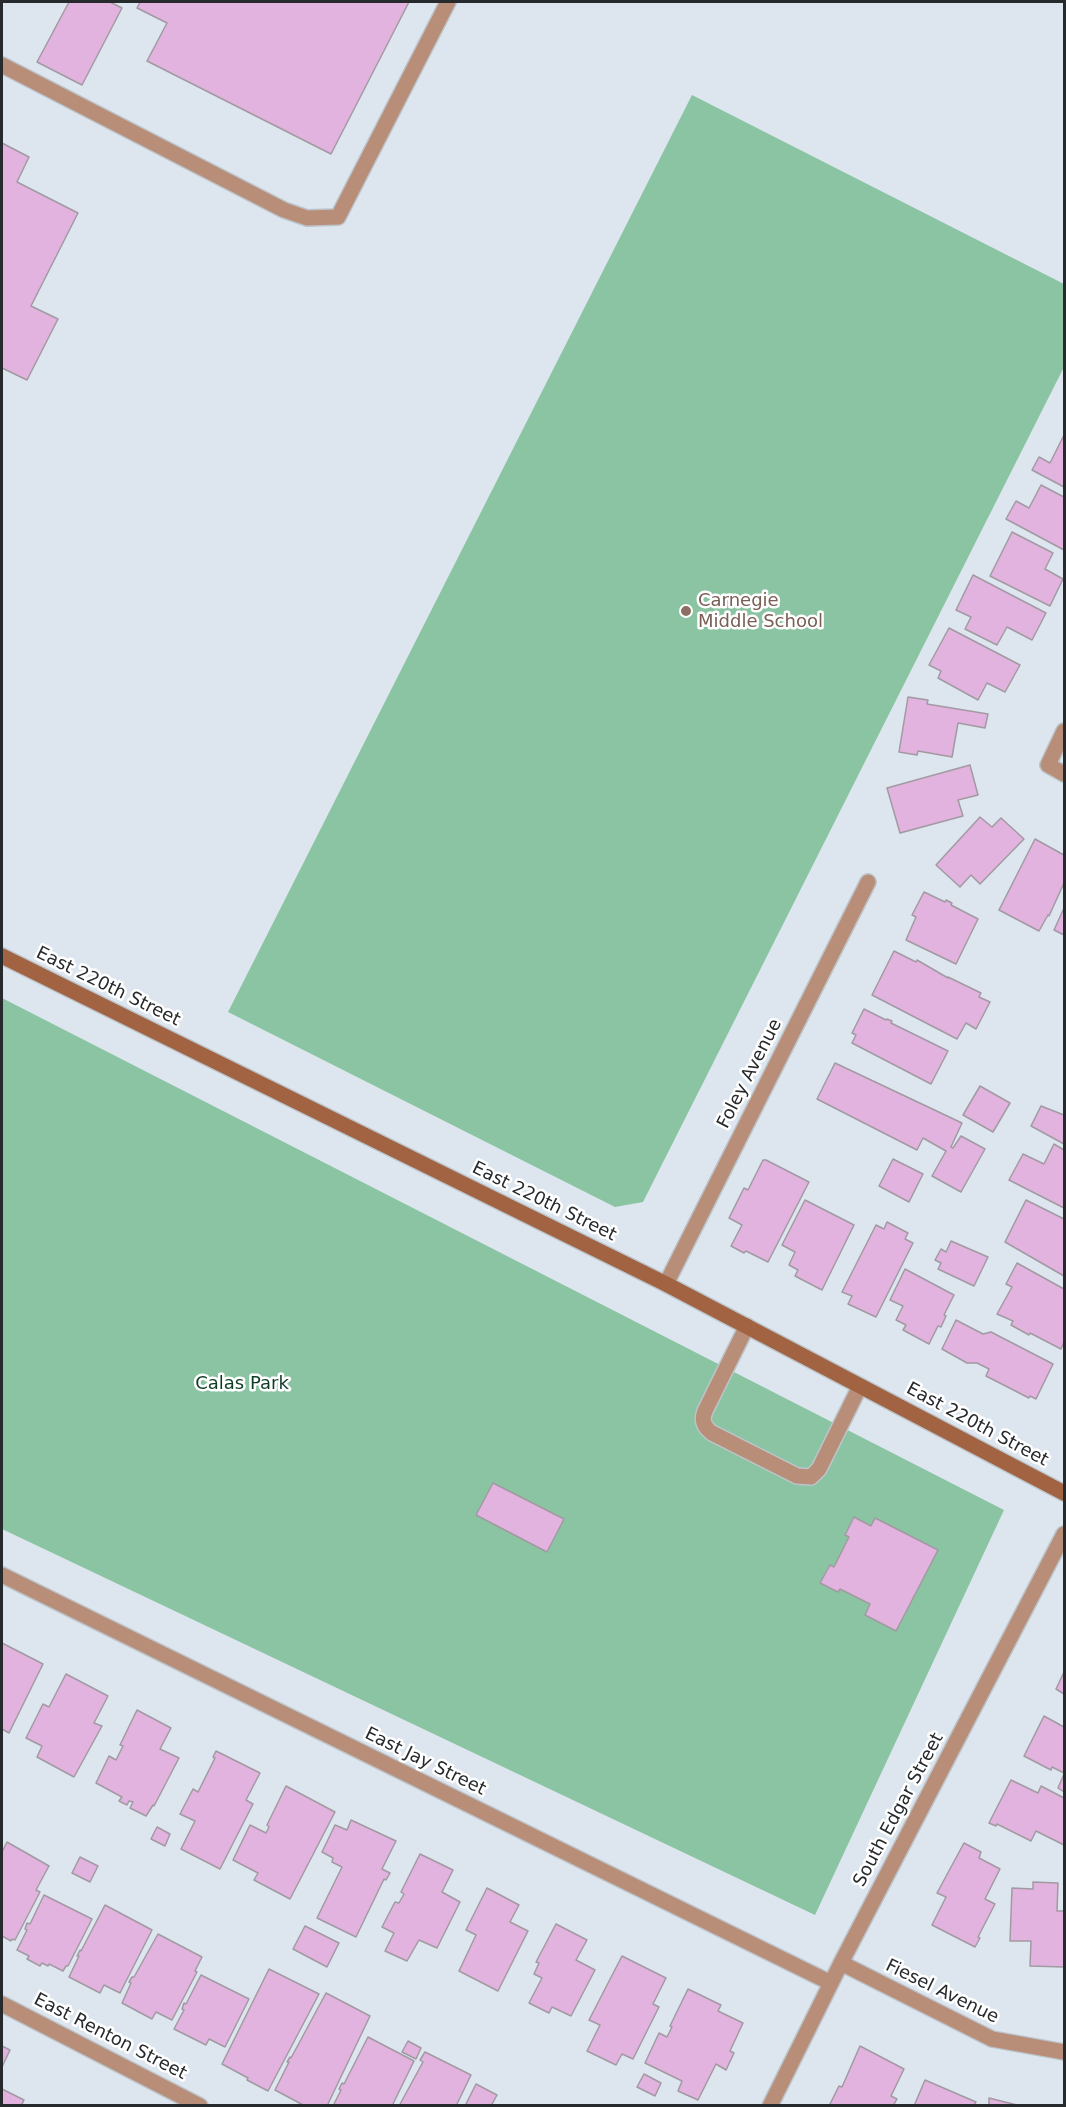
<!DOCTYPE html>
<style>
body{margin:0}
#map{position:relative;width:1066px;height:2107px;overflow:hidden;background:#dde6ee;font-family:"DejaVu Sans",sans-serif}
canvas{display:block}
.frame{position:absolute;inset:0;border:3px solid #262a2d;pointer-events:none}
</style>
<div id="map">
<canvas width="1066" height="2107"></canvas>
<div class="frame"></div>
</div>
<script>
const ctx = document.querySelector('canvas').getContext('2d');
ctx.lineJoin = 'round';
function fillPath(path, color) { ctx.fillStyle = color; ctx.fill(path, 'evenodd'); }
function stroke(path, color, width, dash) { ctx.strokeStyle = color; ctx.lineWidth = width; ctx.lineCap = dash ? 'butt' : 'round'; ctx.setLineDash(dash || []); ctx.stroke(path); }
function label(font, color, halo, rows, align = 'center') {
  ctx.font = font + ' "DejaVu Sans",sans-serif'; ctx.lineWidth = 5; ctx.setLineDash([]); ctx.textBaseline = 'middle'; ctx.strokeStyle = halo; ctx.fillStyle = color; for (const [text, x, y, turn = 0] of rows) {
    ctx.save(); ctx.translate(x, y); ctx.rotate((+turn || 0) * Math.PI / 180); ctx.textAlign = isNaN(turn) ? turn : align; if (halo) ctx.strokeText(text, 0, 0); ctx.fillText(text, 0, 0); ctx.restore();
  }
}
fillPath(new Path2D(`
 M692 95 1064 284V367L643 1202 615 1207 228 1012Z
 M2 998 1004 1510 815 1915 2 1529Z`), '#8bc4a3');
const building = new Path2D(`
 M69 2H110L122 8 82 85 37 62Z
 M140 2H409L331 154 147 61 167 23 137 8Z
 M2 143 29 157 17 182 78 213 31 306 58 319 27 380 2 368Z
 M1064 435V487L1032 470 1039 457 1050 463Z
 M1041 485 1064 497V550L1006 519 1016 501 1029 508Z
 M1012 532 1053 553 1045 569 1063 579 1050 606 990 576Z
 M973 575 1046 613 1032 640 1007 627 997 645 965 629 971 617 956 610Z
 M949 628 1020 665 1005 692 987 683 978 700 938 678 941 671 929 665Z
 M908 697 928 700 927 704 988 714 985 728 958 723 952 757 918 751 917 755 899 752Z
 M970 765 978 795 958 800 963 816 900 833 887 788Z
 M980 817 992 827 1001 818 1024 839 980 884 971 875 960 887 936 865Z
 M1035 839 1064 855V883L1049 916 1048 915 1039 931 999 910Z
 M924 892 945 902 946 900 952 903 951 905 978 919 956 964 906 940 916 917 912 915Z
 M1064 908V935L1054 930Z
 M894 951 916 962 917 960 948 978V977L981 993 979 997 990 1002 976 1029 966 1023 957 1039 872 995Z
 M864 1009 886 1020 887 1019 892 1021 891 1023 948 1051 931 1084 852 1043 856 1035 852 1033Z
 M835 1063 962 1123 951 1147 953 1148 961 1136 985 1149 961 1192 932 1176 946 1151 923 1138 917 1150 817 1099Z
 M980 1086 1010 1103 993 1132 963 1115Z
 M1041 1106 1064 1115V1144L1031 1126Z
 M1054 1144 1064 1150V1208L1009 1180 1023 1154 1044 1164Z
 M893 1159 923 1174 909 1202 879 1186Z
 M763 1160H766L809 1182 768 1262 746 1251 744 1253 731 1246 742 1225 729 1218 744 1188 748 1190Z
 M805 1200 854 1225 822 1290 795 1276 798 1270 789 1265 795 1252 782 1245Z
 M1026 1200 1064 1219V1276L1005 1242Z
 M887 1222 908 1233 905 1239 913 1243 876 1317 848 1304 852 1296 842 1292 876 1225 884 1229Z
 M951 1241 988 1257 974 1286 938 1269 941 1263 935 1260 941 1249 946 1252Z
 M1017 1263 1064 1289V1342L1061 1349 1030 1333 1029 1335 1011 1325 1013 1321 997 1314 1012 1287 1006 1284Z
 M905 1269 954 1295 944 1315 946 1316 941 1327 938 1326 929 1344 903 1330 906 1325 896 1320 903 1306 890 1300Z
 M956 1320 983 1334 991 1332 1053 1364 1036 1399 1030 1396 1029 1398 986 1376 989 1369 977 1363H967L942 1349Z
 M493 1483 564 1519 547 1552 476 1515Z
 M854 1517 871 1526 875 1518 938 1550 896 1631 865 1615 870 1604 840 1589 838 1592 820 1583 830 1565 834 1567 849 1537 845 1535Z
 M2 1643 43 1664 9 1733 2 1729Z
 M1064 1672V1694L1056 1689Z
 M66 1674 108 1696 94 1723 102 1726 74 1777 37 1757 42 1746 26 1738 43 1704 49 1707Z
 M137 1710 171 1728 160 1749 179 1758 154 1806 153 1805 146 1816 130 1808 133 1802 129 1801 127 1805 119 1801 122 1797 96 1783 109 1756 116 1760 123 1746 120 1745Z
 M1044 1716 1064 1727V1773L1052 1767 1051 1770 1024 1756Z
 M216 1751 260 1773 246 1800 253 1804 220 1869 181 1849 195 1821 180 1814 193 1789 198 1792 215 1758 213 1757Z
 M1064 1774V1792L1058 1788Z
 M1011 1780 1038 1793 1041 1786 1064 1798V1845L1036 1831 1031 1841 997 1824 996 1826 989 1823Z
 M286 1786 335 1812 290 1899 254 1880 258 1873 233 1860 250 1825 266 1833 269 1827 267 1825Z
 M351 1820 396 1841 382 1869 390 1873 386 1880 384 1879 356 1937 317 1918 342 1867 332 1862 333 1858 322 1852 335 1825 347 1830Z
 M157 1827 170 1834 165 1846 151 1839Z
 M7 1842 49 1866 36 1890 40 1892 15 1940 12 1939 11 1941 2 1936V1852Z
 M964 1843 981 1852 979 1858 1000 1869 985 1899 995 1904 978 1937 980 1938 975 1947 932 1925 946 1897 937 1893Z
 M420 1854 453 1870 442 1892 460 1902 437 1948 419 1940 407 1961 385 1951 394 1933 382 1927 395 1902 399 1903 404 1894 401 1892Z
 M80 1857 98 1866 90 1882 72 1873Z
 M1033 1882 1058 1883 1057 1911H1064V1967L1030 1966 1031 1941H1010L1012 1888 1033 1889Z
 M487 1888 519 1905 510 1922 528 1931 498 1991 459 1971 476 1935 466 1930Z
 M44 1895 92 1919 68 1966H66L63 1971 49 1964 48 1966 42 1963 40 1966 27 1959 29 1956 17 1950 27 1930 25 1929 27 1923 30 1924Z
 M105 1905 152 1930 120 1993 104 1985 100 1993 69 1977 79 1956H77L80 1950 81 1951Z
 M556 1924 587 1940 576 1960 595 1970 571 2016 552 2007 549 2013 529 2003 542 1978 534 1974 539 1963 536 1962Z
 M305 1926 339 1943 327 1967 293 1949Z
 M158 1934 202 1957 195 1971 197 1972 172 2020 156 2012 152 2019 122 2003 131 1983 129 1982 132 1977H134Z
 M622 1956 666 1978 653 2004 659 2007 633 2059 622 2054 616 2065 587 2051 600 2025 589 2020Z
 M269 1969 319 1994 268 2091 247 2080 248 2078 222 2064Z
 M201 1975 249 1999 225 2047 209 2039 206 2045 174 2029 184 2010 182 2009 184 2003 186 2004Z
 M688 1989 721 2005 718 2011 743 2023 730 2051 734 2053 726 2070 716 2064 698 2100 678 2091 682 2081 645 2063 659 2033 667 2037 672 2027 670 2026Z
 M326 1993 370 2016 327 2106H305L275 2090 289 2062H287L290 2057 291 2058Z
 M368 2037 414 2061 392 2106H333L341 2090 339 2089 342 2083 344 2084Z
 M408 2041 421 2048 416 2059 402 2052Z
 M2 2046 10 2050 2 2067Z
 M860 2046 904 2069 891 2096 897 2099 893 2106H829L839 2086 842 2087Z
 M425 2052 471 2075 457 2104 459 2106H399L423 2062 420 2060Z
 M644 2074 661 2083 655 2096 637 2087Z
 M925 2080 976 2102 974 2106H914Z
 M476 2084 497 2095 491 2106H465Z
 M2 2089 24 2100 21 2106H2Z
 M989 2098 1021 2106H989Z`);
fillPath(building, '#e1b3de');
stroke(building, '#a29aa2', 1.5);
const lane = new Path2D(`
 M2 65 284 210 307 218 338 217 448 2
 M747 1326 705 1411C701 1421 704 1427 712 1433L797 1476 811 1477 819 1469 860 1386`);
const street = new Path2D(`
 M1064 731 1048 765 1064 774
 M666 1284 868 882
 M2 1575 831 1983
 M841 1963 992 2039 1064 2052
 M2 2004 200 2106
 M770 2106 841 1963 1064 1534`);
const secondary = new Path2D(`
 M2 956 666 1284 1064 1493`);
stroke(lane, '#bcc4cb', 18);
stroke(street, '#bcc4cb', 18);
stroke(secondary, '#bcc4cb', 18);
stroke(lane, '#b98e78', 15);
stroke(street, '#b98e78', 15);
stroke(secondary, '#a16342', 15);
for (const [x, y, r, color] of [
 [686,611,6,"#8d6e63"]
]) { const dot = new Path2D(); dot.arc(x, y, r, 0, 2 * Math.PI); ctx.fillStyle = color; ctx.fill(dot); stroke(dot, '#fff', 2); }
label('18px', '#785e54', '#fff', [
 ["Carnegie",698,601],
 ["Middle School",698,622]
], 'left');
label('18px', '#262a2d', '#fff', [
 ["East 220th Street",108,987,26],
 ["Foley Avenue",750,1074,-63],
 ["East 220th Street",544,1202,26],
 ["East 220th Street",977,1425,28],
 ["East Jay Street",425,1762,26],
 ["South Edgar Street",899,1810,-62],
 ["Fiesel Avenue",942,1992,26],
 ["East Renton Street",110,2037,27]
]);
label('18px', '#0c3c25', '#fff', [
 ["Calas Park",242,1384]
]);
</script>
